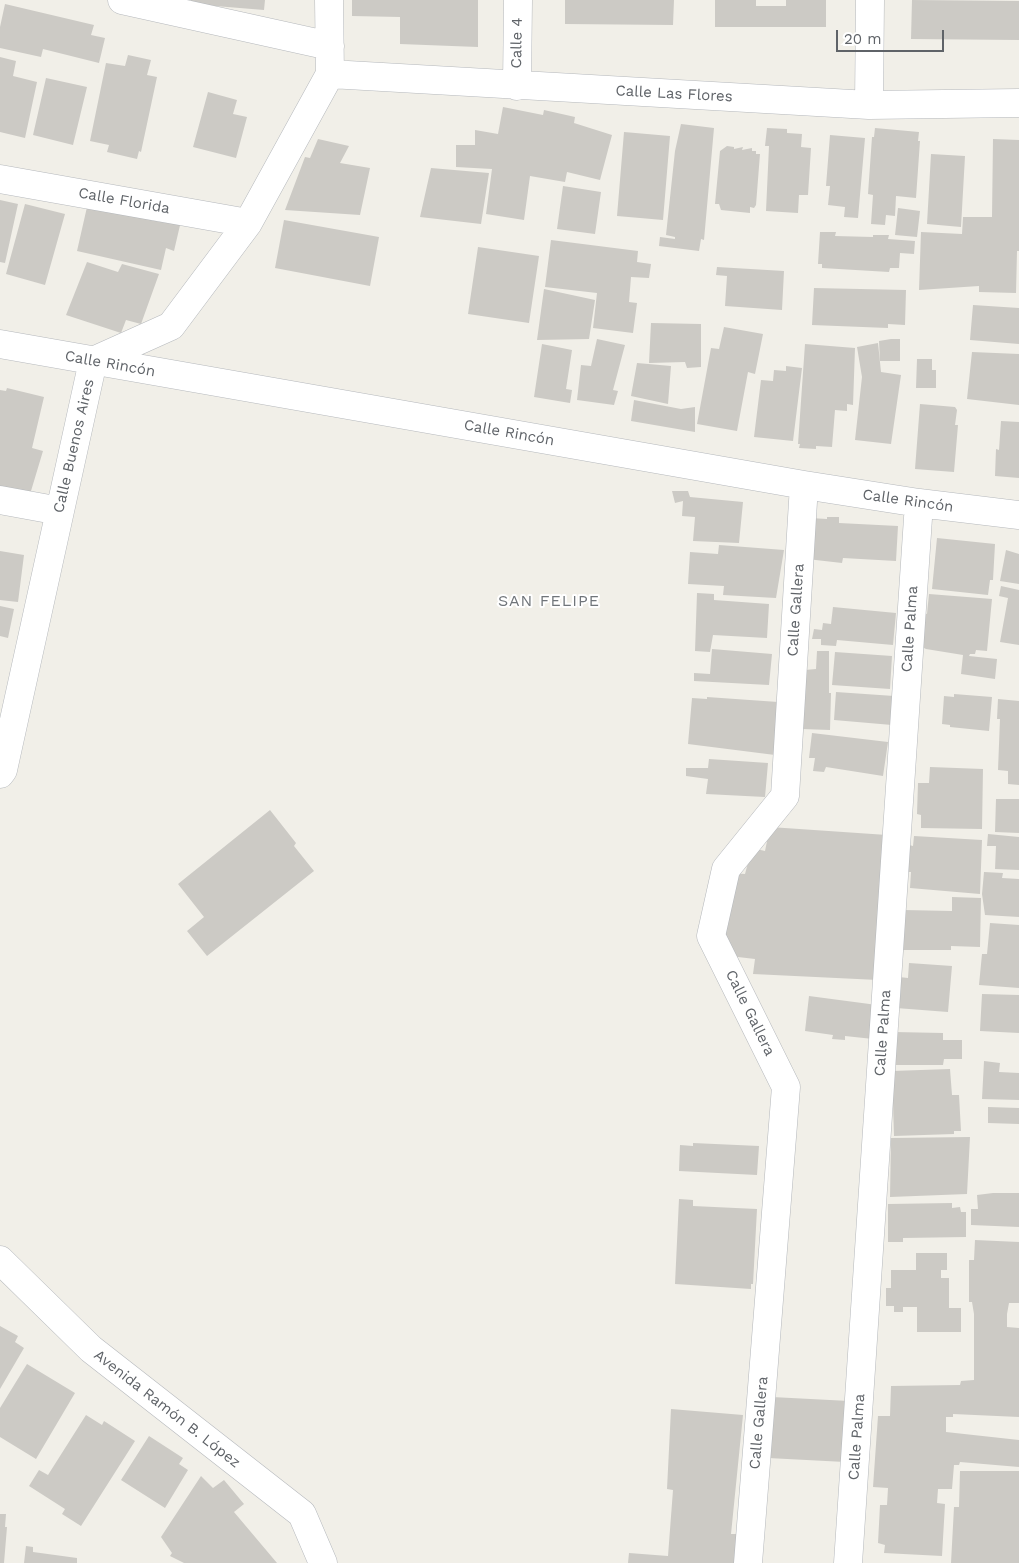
<!DOCTYPE html>
<meta charset="utf-8">
<style>
body{margin:0}
#map{position:relative;width:1019px;height:1563px;overflow:hidden;background:#f1efe8;font-family:"Work Sans",sans-serif}
canvas{display:block}
.scale{position:absolute;left:836px;top:30px;width:108px;height:22px;box-sizing:border-box;border:2px solid #5f6368;border-top:0;padding-left:6px;font-size:15px;line-height:18px;white-space:nowrap;color:#5f6368;-webkit-text-stroke:4px #fff;paint-order:stroke}
</style>
<div id="map">
<canvas width="1019" height="1563"></canvas>
<div class="scale">20 m</div>
</div>
<script>
const ctx = document.querySelector('canvas').getContext('2d');
ctx.lineJoin = 'round';
function fillPath(path, color) { ctx.fillStyle = color; ctx.fill(path, 'evenodd'); }
function stroke(path, color, width, dash) { ctx.strokeStyle = color; ctx.lineWidth = width; ctx.lineCap = dash ? 'butt' : 'round'; ctx.setLineDash(dash || []); ctx.stroke(path); }
function label(font, color, halo, rows, align = 'center') {
  ctx.font = font + ' "Work Sans",sans-serif'; ctx.lineWidth = 4; ctx.setLineDash([]); ctx.textBaseline = 'middle'; ctx.strokeStyle = halo; ctx.fillStyle = color; for (const [text, x, y, turn = 0] of rows) {
    ctx.save(); ctx.translate(x, y); ctx.rotate((+turn || 0) * Math.PI / 180); ctx.textAlign = isNaN(turn) ? turn : align; if (halo) ctx.strokeText(text, 0, 0); ctx.fillText(text, 0, 0); ctx.restore();
  }
}
fillPath(new Path2D(`
 M191 0H265L264 10 191 4Z
 M352 0H478V47L400 44V17L352 16Z
 M565 0H674L673 25 565 24Z
 M715 0H756V6H786V0H826V27H715Z
 M912 0 1019 1V40L911 39Z
 M5 4 94 25 91 35 105 38 99 63 43 49 41 57 0 48V27Z
 M128 55 151 60 147 75 157 77 141 152 139 151 137 159 107 152 109 145 90 141 106 63 125 66Z
 M0 57 16 61 13 76 37 82 25 138 0 132Z
 M46 78 87 87 73 145 33 135Z
 M208 92 237 100 233 114 247 117 236 158 193 147Z
 M503 107 543 115 544 110 575 117 574 123 612 135 600 180 567 172 565 182 530 176 524 220 486 214 492 169 456 167V145H475V130L498 134Z
 M681 124 714 128 704 240 701 239 699 251 659 246 660 237 675 239V237L666 235 675 151Z
 M767 128 787 129V133L802 134 801 147 811 148 808 195H799L798 213 766 211 769 146H765Z
 M875 128 919 132 918 141H920L916 198 896 196 895 216 886 215 885 225 871 224 873 195 868 194 872 137H874Z
 M624 132 670 136 663 220 617 216Z
 M830 135 865 138 858 218 844 217 845 207 828 205 830 186H826Z
 M318 139 349 146 340 163 370 168 360 215 285 210 305 157 310 158Z
 M993 139 1019 140V251H1017L1016 293 979 292V286L919 290 921 232 962 234 963 217H992Z
 M727 146 734 147V149L743 147 742 150 752 148V151H756V154H760L756 205 754 208 750 207V213L721 210 719 204H715L720 151Z
 M931 154 965 156 961 227 927 224Z
 M431 168 489 173 481 224 420 217Z
 M563 186 601 192 595 234 557 229Z
 M0 200 18 204 5 263 0 262Z
 M25 204 65 214 45 285 6 274Z
 M87 207 161 222 162 217 181 221 174 251 166 248 161 270 77 251Z
 M898 208 920 211 917 237 895 235Z
 M284 220 379 237 370 286 275 268Z
 M820 232H836L835 236 873 237V235H889L888 239 915 241 914 254 900 253 899 268H890L889 272 822 268V264H818Z
 M551 240 638 251 637 262 651 264 649 278 631 277 629 302 637 303 633 333 593 328 597 293 545 287Z
 M478 247 539 256 529 323 468 314Z
 M87 262 118 272 122 264 159 274 141 324 126 320 121 333 66 315Z
 M717 267 784 271 782 310 725 306 727 276 716 275Z
 M814 288 906 290 905 325 888 324V328L812 325Z
 M544 289 595 300 589 339 537 340Z
 M973 305 1019 308V344L970 340Z
 M651 323 701 324V367L687 368 685 362 649 363Z
 M724 327 763 334 755 374 748 372 737 431 697 424 711 348 719 349Z
 M597 339 625 345 613 390 618 391 614 405 577 400 581 365 591 366Z
 M891 339H900V361H880L879 341Z
 M878 343 881 372 901 375 891 444 855 440 862 377 857 347Z
 M542 344 572 350 566 389 572 390 570 403 534 397Z
 M805 344 855 348 853 405 847 404V411L835 410 832 447 816 446V449L799 448 800 444H798Z
 M972 352 1019 354V405L967 399Z
 M917 359H932V370H936V388H916Z
 M637 363 671 366 668 404 631 396Z
 M786 366 802 368 793 441 754 437 761 380 773 381 774 370 786 371Z
 M7 388 44 397 32 448 43 451 28 501 0 496V390L6 391Z
 M634 400 681 409 695 407V432L631 421Z
 M920 404 955 407 957 410 955 425H958L954 472 915 469Z
 M1001 421 1019 422V478L995 476 996 449 999 450Z
 M672 491H688L690 497 743 502 739 543 693 541 695 517 682 516 683 501 675 503Z
 M827 517H839V523L898 526 896 561 843 558 842 563 807 559 810 518 827 519Z
 M937 538 995 544 993 580H990L988 595 932 589Z
 M719 545 784 550 776 598 723 595 724 586 688 584 690 552 718 554Z
 M1006 550 1019 554V584L1000 581Z
 M0 551 24 555 18 602 0 600Z
 M1001 586 1019 590V645L1000 642 1008 598 999 596Z
 M697 593 714 594V600L769 604 767 638 713 635 710 652 695 651Z
 M929 594 992 599 987 651 976 650 975 654H970L969 656 997 659 995 679 961 674 963 655 926 649 920 646 924 613 927 614Z
 M0 606 14 609 8 638 0 636Z
 M833 607 896 613 893 645 837 640 836 646 821 645V639H812L814 629 822 630 823 623 831 624Z
 M712 649 772 654 769 685 694 681V673L710 674Z
 M817 651H829V693H831L830 730 802 729 805 670 816 669Z
 M835 652 892 656 890 689 832 685Z
 M836 692 894 696 892 725 834 720Z
 M954 694 992 697 989 731 950 727V725L942 724 944 696 954 697Z
 M707 697 778 702 775 755 688 744 692 698 707 699Z
 M998 699 1019 701V785L1008 784V771L998 770 1000 719H997Z
 M812 733 888 742 883 776 826 767 824 772 813 771 815 758H809Z
 M709 759 768 763 765 797 706 794 708 779 686 776V768H708Z
 M930 767 983 769 982 829 921 828V815L917 814 918 783H929Z
 M996 799H1019V833L995 832Z
 M270 810 296 843 294 846 314 871 207 956 187 931 204 917 178 884Z
 M770 827 887 835 878 980 753 974 755 959 721 955 730 873 745 874 752 848 765 851Z
 M988 834 1019 837V870L995 869 996 846H987Z
 M914 836 982 840 980 894 910 888 911 872H907L909 845 913 846Z
 M984 872 1003 873 1002 878 1019 879V917L985 915 982 894Z
 M952 897 981 898 980 947 951 946V950H902L903 910 952 911Z
 M990 923 1019 925V988L979 985 982 954H987Z
 M909 963 952 966 948 1012 896 1008 899 977 908 978Z
 M982 994 1019 995V1033L980 1031Z
 M809 996 877 1005 873 1039 845 1036V1040L832 1039 833 1035 805 1031Z
 M894 1032 943 1033V1040H962V1059H944L943 1065H893Z
 M984 1061 1000 1063 999 1072 1019 1073V1100L982 1099Z
 M950 1069 952 1095H959L961 1131H954V1134L894 1136 892 1071Z
 M988 1107 1019 1108V1124L988 1123Z
 M970 1137 967 1194 890 1197 891 1138Z
 M693 1143 759 1146 757 1175 679 1171 680 1145 693 1146Z
 M993 1193H1019V1227L971 1225V1209H978L977 1195Z
 M679 1199 693 1200V1206L757 1209 753 1284H751V1289L675 1284Z
 M952 1203V1208L960 1207 961 1212H966V1237L903 1238V1242H888V1204Z
 M975 1240 1019 1242V1303H1009L1007 1314V1327L1019 1328V1417L953 1414V1417H946V1432L1019 1440V1467L960 1462 959 1465H954L952 1489H938L937 1503 945 1504 942 1556 884 1553 885 1545 878 1543 880 1505H887L888 1488 873 1487 878 1416H890L891 1386 960 1385 961 1381 974 1380V1314L972 1302H969V1260H974Z
 M916 1253H947V1270H941V1278H949V1308H961V1332H917V1307H903V1312H894V1306H886V1288H891V1270H916Z
 M0 1326 18 1336 15 1342 24 1348 0 1389Z
 M27 1364 75 1393 36 1459 0 1437V1408Z
 M772 1397 849 1401 845 1462 768 1458Z
 M671 1409 743 1415 731 1534H741V1563H628L629 1553 668 1556 673 1490 667 1489Z
 M86 1415 102 1425 104 1421 135 1441 81 1526 62 1514 65 1509 29 1486 39 1470 48 1475Z
 M149 1436 183 1458 179 1464 188 1470 165 1508 121 1480Z
 M960 1471H1019V1563H951L954 1507H959Z
 M201 1476 213 1488 224 1480 244 1504 234 1512 277 1563H184L170 1556 172 1553 161 1537Z
 M0 1514H6L5 1527H7L4 1563H0Z
 M26 1546 33 1547V1552L77 1558V1563H24Z`), '#cccac5');
const minor = new Path2D(`
 M122 0 330 46
 M330 74 869 105 1019 103
 M517 86 518 0
 M869 105 870 0
 M0 179 248 223
 M0 344 804 485 919 503 1019 515
 M0 500 60 511
 M0 774 3 770 93 361 171 326 248 223 330 74 329 0
 M748 1563 786 1087 711 936 726 869 785 796 804 485
 M848 1563 919 503`);
const tertiary = new Path2D(`
 M0 1260 91 1349 302 1514 323 1563`);
stroke(minor, '#b5b8bc', 29);
stroke(tertiary, '#b5b8bc', 29);
stroke(minor, '#fff', 28);
stroke(tertiary, '#fff', 28);
label('15px', '#5f6368', '#fff', [
 ["Calle 4",517,43,-89],
 ["Calle Las Flores",674,94,3],
 ["Calle Florida",124,201,10],
 ["Calle Rincón",110,364,10],
 ["Calle Rincón",509,433,10],
 ["Calle Buenos Aires",74,446,-77],
 ["Calle Rincón",908,501,8],
 ["Calle Gallera",796,610,-86],
 ["Calle Palma",910,629,-86],
 ["Calle Gallera",750,1013,64],
 ["Calle Palma",883,1033,-86],
 ["Avenida Ramón B. López",167,1409,38],
 ["Calle Gallera",759,1423,-85],
 ["Calle Palma",857,1437,-86]
]);
ctx.letterSpacing = '1px';
label('16px', '#70757a', '#fff', [
 ["SAN FELIPE",549,601]
]);
ctx.letterSpacing = '0px';
</script>
